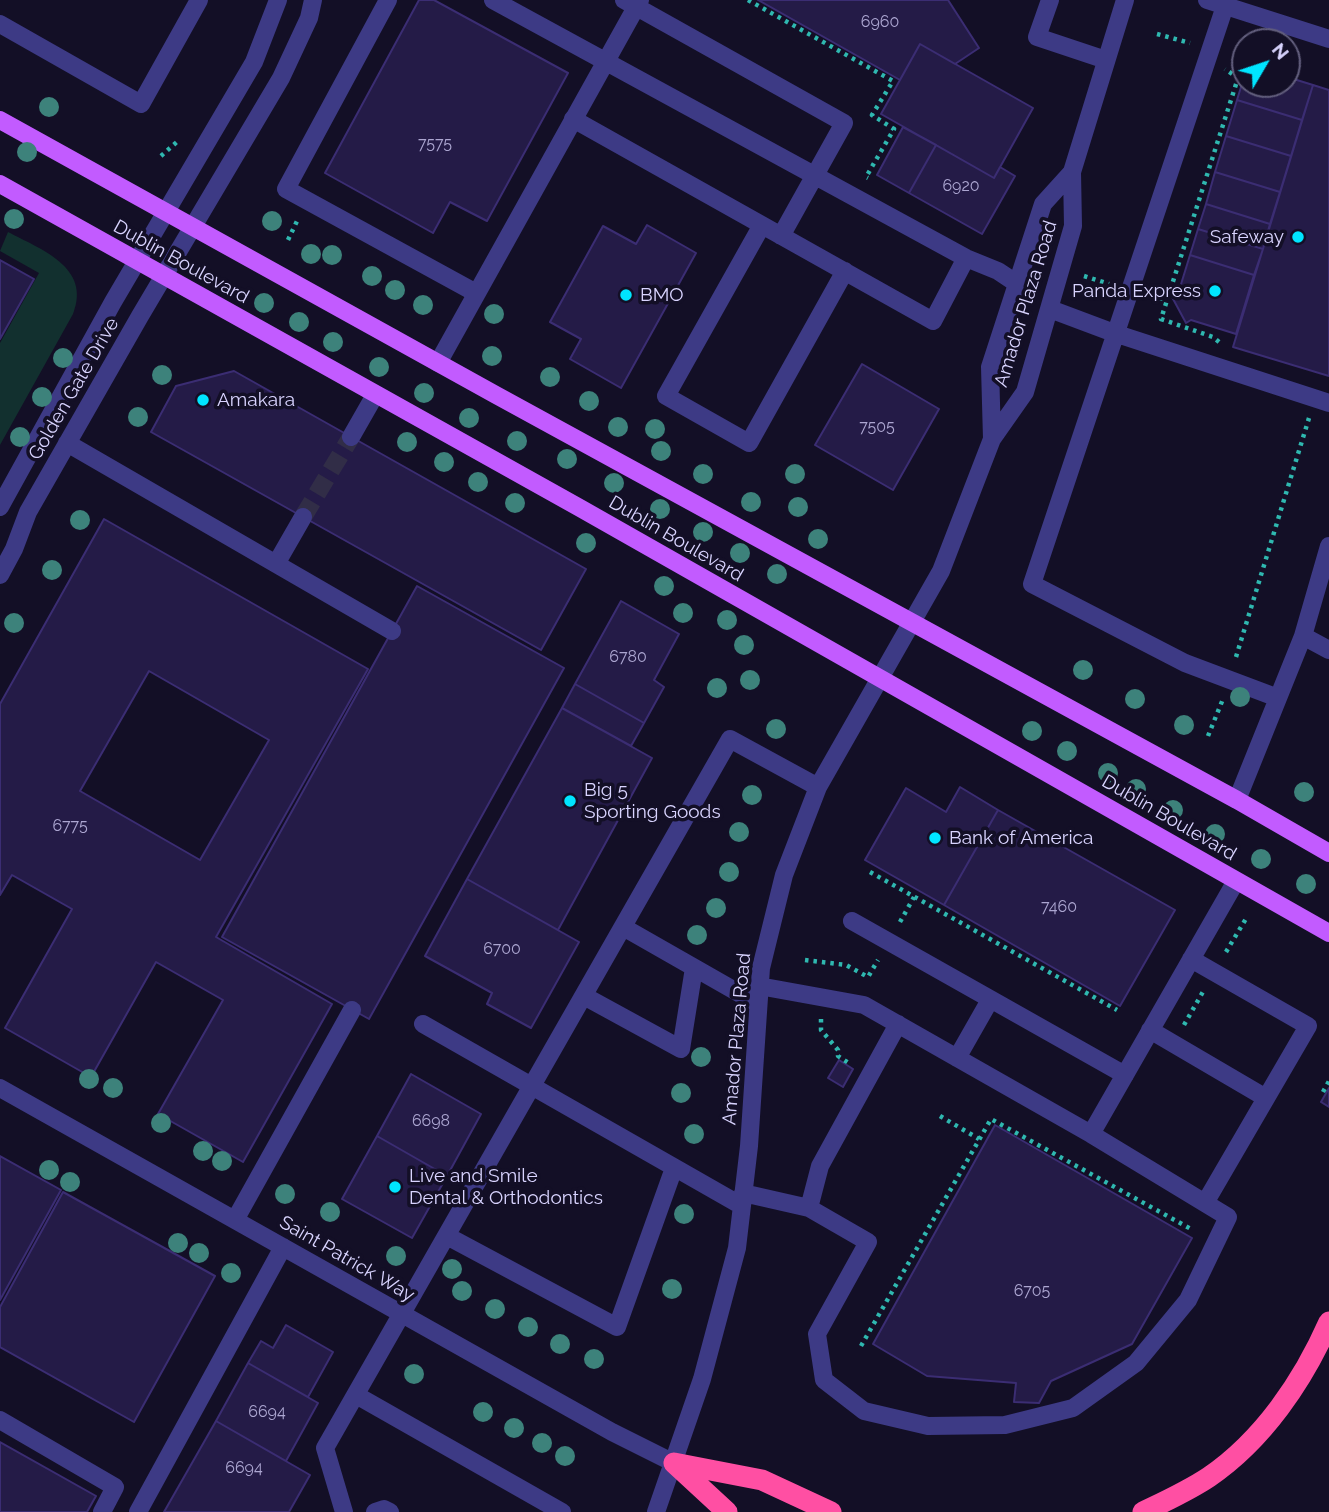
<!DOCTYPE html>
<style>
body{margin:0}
#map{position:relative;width:1329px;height:1512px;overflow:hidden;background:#130f26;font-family:Raleway,sans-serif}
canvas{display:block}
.north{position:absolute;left:1231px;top:28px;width:70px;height:70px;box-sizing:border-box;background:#130f26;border:2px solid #625e7d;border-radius:50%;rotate:51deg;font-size:19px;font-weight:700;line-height:28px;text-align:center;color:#d9d4ff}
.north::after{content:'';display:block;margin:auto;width:24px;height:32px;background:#00e5ff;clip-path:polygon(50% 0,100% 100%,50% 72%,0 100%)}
</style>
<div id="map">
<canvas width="1329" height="1512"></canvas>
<div class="north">N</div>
</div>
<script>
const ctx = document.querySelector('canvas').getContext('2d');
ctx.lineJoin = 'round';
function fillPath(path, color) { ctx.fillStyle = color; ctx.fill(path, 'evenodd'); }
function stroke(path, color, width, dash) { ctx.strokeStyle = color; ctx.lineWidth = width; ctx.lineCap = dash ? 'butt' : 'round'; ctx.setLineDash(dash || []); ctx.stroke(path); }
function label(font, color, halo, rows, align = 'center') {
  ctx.font = font + ' Raleway,sans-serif'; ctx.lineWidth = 7; ctx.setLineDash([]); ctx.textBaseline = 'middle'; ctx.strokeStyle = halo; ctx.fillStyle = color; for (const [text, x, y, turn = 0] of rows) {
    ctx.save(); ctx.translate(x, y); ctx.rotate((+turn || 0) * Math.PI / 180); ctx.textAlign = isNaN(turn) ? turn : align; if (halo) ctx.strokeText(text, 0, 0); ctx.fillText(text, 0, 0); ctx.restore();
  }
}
fillPath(new Path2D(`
 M8 232C40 249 92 267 73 314L0 445V343L39 273 0 251Z`), '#12302f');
const building = new Path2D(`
 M419 0H434L568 73 487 221 450 202 433 233 325 173Z
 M758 0H948L979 48 955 64 920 44 900 80Z
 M920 44 1033 108 994 178 881 114Z
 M1245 74V84H1287V77L1313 85 1302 120 1237 100Z
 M1313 85 1329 90V376L1233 347Z
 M1237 100 1302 120 1291 156 1226 136Z
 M903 127 936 145 909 193 877 175Z
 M1226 136 1291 156 1280 192 1215 172Z
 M936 145 994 178 1000 167 1015 176 982 234 909 193Z
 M1215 172 1280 192 1270 224 1206 204Z
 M1206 204 1270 224 1263 249 1198 229Z
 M647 225 696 253 621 388 570 359 581 339 550 322 603 226 636 244Z
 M1198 229 1263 249 1254 275 1190 255Z
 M1190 255 1254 275 1236 334 1191 320 1186 323 1172 297 1178 294Z
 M0 260 34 279 0 339Z
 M862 364 939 409 893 490 815 445Z
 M234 371 586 569 541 650 151 432 176 386Z
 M104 519 368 669 216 937 332 1004 243 1162 158 1114 223 1000 156 962 91 1077 5 1028 72 909 12 875 0 895V704ZM149 671 269 740 200 860 80 791Z
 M417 586 564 668 369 1019 222 937Z
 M621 601 679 634 654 680 664 687 644 723 575 684Z
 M575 684 644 723 631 746 562 708Z
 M562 708 652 758 558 930 467 879Z
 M960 787 998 810 944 905 865 860 906 788 946 812Z
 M998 810 1175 910 1120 1006 944 905Z
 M467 879 579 942 531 1028 487 1004 492 993 425 956Z
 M839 1060 853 1069 843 1087 828 1078Z
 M411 1074 481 1114 447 1176 377 1136Z
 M1329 1088V1107L1321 1102Z
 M995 1125 1192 1238 1132 1344 1051 1381 1039 1403 1014 1402 1016 1383 927 1376 873 1344Z
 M377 1136 447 1176 412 1238 342 1199Z
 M0 1156 61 1190 0 1300Z
 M63 1192 215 1276 134 1422 0 1347V1307Z
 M286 1325 333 1352 308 1397 248 1363 261 1341 273 1348Z
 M248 1363 318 1403 286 1461 216 1421Z
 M216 1421 310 1475 289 1512H164Z
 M0 1442 96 1496 87 1512H0Z`);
fillPath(building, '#241b47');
stroke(building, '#3b2d73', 2);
stroke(new Path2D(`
 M303 517 351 437`), '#312d47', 18, [18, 9]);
stroke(new Path2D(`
 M748 0 893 81 872 115 894 129 866 177 868 178
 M1157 34 1190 43
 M161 156 178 141
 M288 240 298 219
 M1084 276 1109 284
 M1151 296 1167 300
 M1219 342 1213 337 1161 319 1238 78 1225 69
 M1236 657 1309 418
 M1208 736 1223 699
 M870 872 1117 1010
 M900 922 914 897
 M1226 952 1247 917
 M805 960 846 965 868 977 878 960
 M821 1019V1030L838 1050V1056L850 1064
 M1184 1025 1204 990
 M1323 1092 1329 1081
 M940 1116 979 1139
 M861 1346 991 1119 1191 1229`), '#2fb8b0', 4.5, [3.5, 5]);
stroke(new Path2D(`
 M388 0 286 189 476 293
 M493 0 966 258 998 271 1016 283
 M624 0 844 123 781 236
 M1050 0 1037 37 1106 60
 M1207 0 1329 39
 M1225 6 1032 584 1185 663 1278 698
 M0 24 141 104 199 0
 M573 119 933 321 966 258
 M762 225 666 396 749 443 845 271
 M1050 309 1114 333 1329 403
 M438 363 640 0
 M351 437 375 395
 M992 439 990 367 1043 204 1072 172
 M67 443 392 631
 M0 507 113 302 254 62 278 0
 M276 564 303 517
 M0 575 14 549 28 512 140 316 281 78 309 18 313 0
 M1303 636 1329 546
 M1237 800 1303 636 1329 650
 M852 921 1125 1075
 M623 927 758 1004
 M1191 959 1308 1026 1205 1203
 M584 996 681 1049 694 968
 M423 1024 742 1206
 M1150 1030 1266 1098
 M957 1058 990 1000
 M0 1088 612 1432 674 1463
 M1091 1134 1236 881
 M743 1193 809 1208 868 1242 817 1334 824 1380 864 1411 928 1426 1005 1425 1073 1408 1136 1363 1188 1300 1228 1217 1091 1134 864 1005 759 986
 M809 1208 820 1166 898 1024
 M235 1220 352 1010
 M447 1236 617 1327 674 1168
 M356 1395 562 1512
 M0 1420 115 1487 102 1512
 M138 1512 283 1247
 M344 1512 325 1448 730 739 818 787
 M375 1512 384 1509 390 1512
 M656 1512 702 1379 737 1248 749 1146 761 968 784 875 818 787 941 571 992 439 1025 392 1073 226 1072 172 1125 0`), '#3d3a85', 18);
stroke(new Path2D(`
 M0 120 496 395 1237 800 1329 853
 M0 184 580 508 1329 933`), '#c25bff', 18);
stroke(new Path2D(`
 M674 1463 762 1480 831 1512
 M674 1463 727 1512
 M1143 1512C1166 1501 1188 1491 1209 1477 1263 1440 1303 1381 1329 1322`), '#ff4fa3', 21);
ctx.fillStyle = '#3d827b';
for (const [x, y] of [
 [49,107],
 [27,152],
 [14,219],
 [272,221],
 [311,254],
 [332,255],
 [372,276],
 [395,290],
 [264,303],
 [423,305],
 [494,314],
 [299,322],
 [333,342],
 [492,356],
 [63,358],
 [379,367],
 [162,375],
 [550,377],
 [424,393],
 [42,397],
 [589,401],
 [138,417],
 [469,418],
 [618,427],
 [655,429],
 [20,437],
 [517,441],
 [407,442],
 [661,451],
 [567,459],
 [444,462],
 [703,474],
 [795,474],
 [478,482],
 [614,483],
 [751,502],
 [515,503],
 [798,507],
 [660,509],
 [80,520],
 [703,532],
 [818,539],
 [586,543],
 [740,553],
 [52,570],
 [777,574],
 [664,586],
 [683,613],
 [727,620],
 [14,623],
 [744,645],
 [1083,670],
 [750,680],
 [717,688],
 [1240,697],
 [1135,699],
 [1184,725],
 [776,729],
 [1032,731],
 [1067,751],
 [1108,773],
 [1136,789],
 [1304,792],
 [752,795],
 [1173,810],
 [739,832],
 [1215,834],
 [1261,859],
 [729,872],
 [1306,884],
 [716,908],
 [697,935],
 [701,1057],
 [89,1079],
 [113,1088],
 [681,1093],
 [161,1123],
 [694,1134],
 [203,1151],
 [222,1161],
 [49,1170],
 [70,1182],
 [285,1194],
 [330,1212],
 [684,1214],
 [178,1243],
 [199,1253],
 [396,1256],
 [452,1269],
 [231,1273],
 [672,1289],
 [462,1291],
 [495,1309],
 [528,1327],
 [560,1344],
 [594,1359],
 [414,1374],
 [483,1412],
 [514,1428],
 [542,1443],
 [565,1456]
]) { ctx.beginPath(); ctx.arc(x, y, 10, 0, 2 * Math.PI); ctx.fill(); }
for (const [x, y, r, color] of [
 [1298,237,7,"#00e5ff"],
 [1215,291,7,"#00e5ff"],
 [626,295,7,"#00e5ff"],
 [203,400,7,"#00e5ff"],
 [570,801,7,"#00e5ff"],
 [935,838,7,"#00e5ff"],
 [395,1187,7,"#00e5ff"]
]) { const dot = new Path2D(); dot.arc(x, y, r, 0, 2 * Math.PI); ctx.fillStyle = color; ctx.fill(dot); stroke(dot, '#130f26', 2.5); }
label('16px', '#aca6d1', null, [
 ["6960",880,22],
 ["7575",435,144],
 ["6920",961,186],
 ["7505",877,427],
 ["6780",628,657],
 ["6775",70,826],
 ["7460",1059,907],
 ["6700",502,949],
 ["6698",431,1121],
 ["6705",1032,1291],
 ["6694",267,1412],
 ["6694",244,1468]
]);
label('19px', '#d9d4ff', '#130f26', [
 ["Safeway",1284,237,"right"],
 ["Panda Express",1201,291,"right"],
 ["BMO",640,295],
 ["Amakara",217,400],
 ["Big 5",584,790],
 ["Sporting Goods",584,812],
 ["Bank of America",949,838],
 ["Live and Smile",409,1176],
 ["Dental & Orthodontics",409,1198]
], 'left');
label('19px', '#d9d4ff', '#130f26', [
 ["Dublin Boulevard",181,262,29],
 ["Amador Plaza Road",1026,304,-73],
 ["Golden Gate Drive",74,389,-60],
 ["Dublin Boulevard",676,539,30],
 ["Dublin Boulevard",1169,818,30],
 ["Amador Plaza Road",737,1039,-85],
 ["Saint Patrick Way",347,1259,30]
]);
</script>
